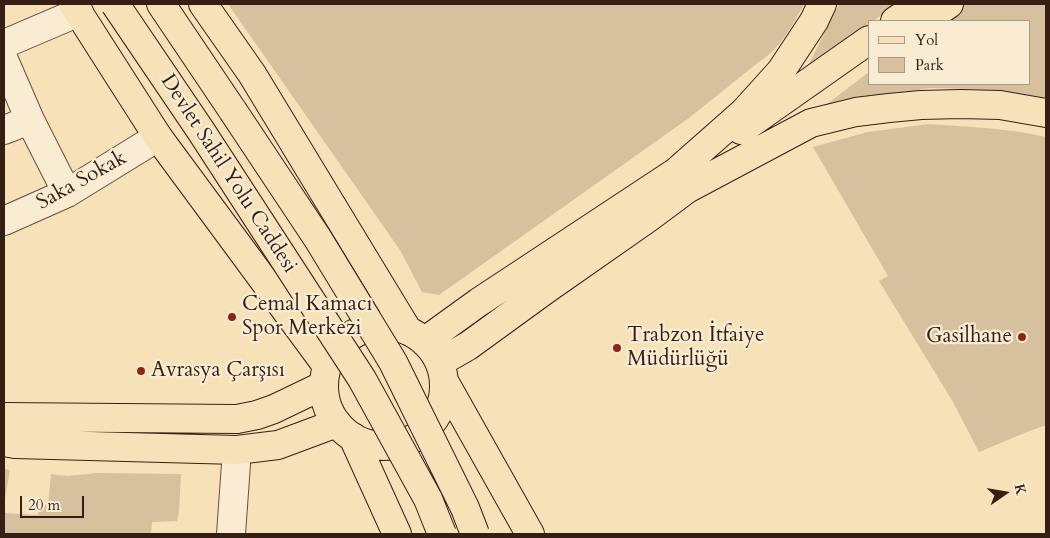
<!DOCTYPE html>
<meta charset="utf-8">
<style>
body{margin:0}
#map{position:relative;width:1050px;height:538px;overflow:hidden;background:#f7e1b9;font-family:Cardo,serif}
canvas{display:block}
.frame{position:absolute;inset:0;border:5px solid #351f15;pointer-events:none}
.legend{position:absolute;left:868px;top:20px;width:162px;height:65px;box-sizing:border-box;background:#faecd2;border:1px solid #ab9a86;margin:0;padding:6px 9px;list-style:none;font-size:15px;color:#351f15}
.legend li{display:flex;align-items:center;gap:10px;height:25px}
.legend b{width:25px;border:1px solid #ab9a86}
.north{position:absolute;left:980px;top:468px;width:50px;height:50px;-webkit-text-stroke:4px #faecd2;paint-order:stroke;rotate:77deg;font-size:14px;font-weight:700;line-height:20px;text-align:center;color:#351f15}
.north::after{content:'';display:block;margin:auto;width:18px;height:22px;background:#351f15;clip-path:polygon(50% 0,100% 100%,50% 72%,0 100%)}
.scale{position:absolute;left:20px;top:496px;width:64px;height:22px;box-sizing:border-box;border:2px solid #351f15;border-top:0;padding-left:6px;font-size:15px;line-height:18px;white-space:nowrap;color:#351f15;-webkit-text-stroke:4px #faecd2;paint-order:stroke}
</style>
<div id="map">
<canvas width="1050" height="538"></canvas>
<div class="frame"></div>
<ul class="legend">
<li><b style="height:6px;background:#f7e1b9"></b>Yol</li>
<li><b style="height:14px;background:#d6c09d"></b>Park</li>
</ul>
<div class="north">K</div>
<div class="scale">20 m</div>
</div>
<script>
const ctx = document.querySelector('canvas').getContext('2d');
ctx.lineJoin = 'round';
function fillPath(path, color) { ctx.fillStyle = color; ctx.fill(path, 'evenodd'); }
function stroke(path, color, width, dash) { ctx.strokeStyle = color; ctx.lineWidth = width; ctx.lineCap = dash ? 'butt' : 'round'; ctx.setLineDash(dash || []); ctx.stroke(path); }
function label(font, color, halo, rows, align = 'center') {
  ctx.font = font + ' Cardo,serif'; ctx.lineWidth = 4.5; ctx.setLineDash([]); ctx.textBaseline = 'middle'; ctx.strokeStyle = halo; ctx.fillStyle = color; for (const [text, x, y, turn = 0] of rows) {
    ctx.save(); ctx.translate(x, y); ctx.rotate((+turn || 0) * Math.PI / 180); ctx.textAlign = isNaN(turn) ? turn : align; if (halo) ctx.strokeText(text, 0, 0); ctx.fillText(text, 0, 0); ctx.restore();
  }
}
fillPath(new Path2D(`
 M228 4H804C795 21 778 52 760 61L689 118 439 295 422 292 400 250Z
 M839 4H898L873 21H869V24L807 68Z
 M962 4H1046V98L973 89 930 88 827 104 869 72V84H1029V21H938Z
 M929 124C968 127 1008 128 1046 137V425L1027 432 979 452 953 402 879 281 888 276 813 147 868 132Z
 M4 469 10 470 4 505Z
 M97 473 181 474 179 512 177 521 152 522 151 534H4V513L38 515 39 504 48 505 51 474 67 476Z`), '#d6c09d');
const minor = new Path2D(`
 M4 44 79 12
 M4 60 30 120 67 193
 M4 130 30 120
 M4 221 67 193 158 137
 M231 534 237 450`);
const major = new Path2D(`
 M73 4 158 137 327 366
 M161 4 233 111
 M203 4 252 74 408 331
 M324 386a60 60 0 1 1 120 0a60 60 0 1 1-120 0Z
 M444 381 530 534
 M4 417 237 419 257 415 274 409 324 385
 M353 437 397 534
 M4 442 15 444 237 450 278 445 337 423`);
const highway = new Path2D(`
 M895 21 920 4
 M924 21 949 4
 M741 130 869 40
 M425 341 479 302 676 172 744 112 781 71 814 21 822 4
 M440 362 468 346 545 290 648 218 687 189 811 123 856 112 889 108 921 105 961 104 1000 105 1046 113`);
stroke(minor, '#66503e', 30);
stroke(major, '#351f15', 30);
stroke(highway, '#351f15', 30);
stroke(minor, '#faecd2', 28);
stroke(major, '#f7e1b9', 28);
stroke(highway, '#f7e1b9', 28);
const majorBridge = new Path2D(`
 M115 4 201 131 362 379 428 499 442 534
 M233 111 318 239 393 362 465 508 475 534`);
stroke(majorBridge, '#351f15', 30, []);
stroke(majorBridge, '#f7e1b9', 28);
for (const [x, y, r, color] of [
 [232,317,5,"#8f2418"],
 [1022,337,5,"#8f2418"],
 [617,348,5,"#8f2418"],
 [141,371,5,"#8f2418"]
]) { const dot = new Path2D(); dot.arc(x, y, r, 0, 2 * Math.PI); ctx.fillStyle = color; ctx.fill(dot); stroke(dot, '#faecd2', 2); }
label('21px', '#351f15', '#faecd2', [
 ["Devlet Sahil Yolu Caddesi",228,174,57],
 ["Saka Sokak",82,181,-29]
]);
label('21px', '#351f15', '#faecd2', [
 ["Cemal Kamacı",242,305],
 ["Spor Merkezi",242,329],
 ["Trabzon İtfaiye",627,336],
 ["Müdürlüğü",627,360],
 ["Gasilhane",1012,337,"right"],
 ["Avrasya Çarşısı",151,371]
], 'left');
</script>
